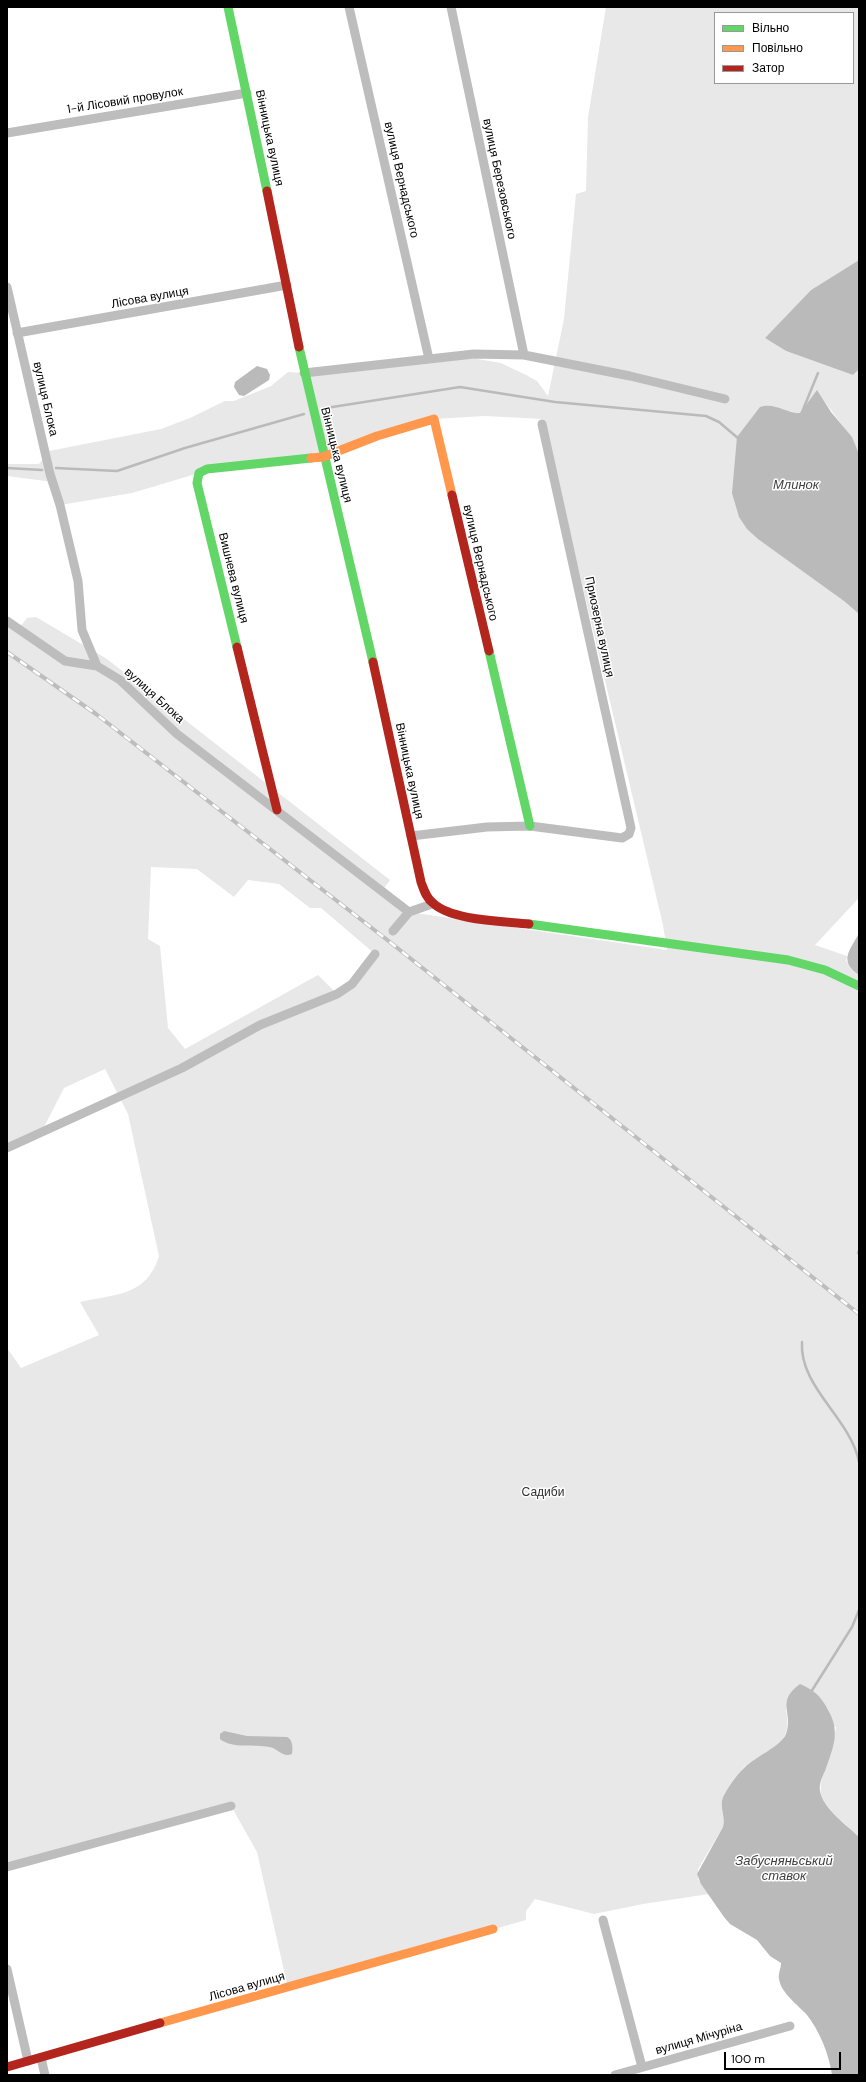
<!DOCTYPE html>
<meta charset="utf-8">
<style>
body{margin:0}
#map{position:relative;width:866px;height:2082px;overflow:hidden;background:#fff;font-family:"DM Sans",sans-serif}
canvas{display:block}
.frame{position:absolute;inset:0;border:8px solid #000;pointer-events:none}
.legend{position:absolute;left:714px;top:12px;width:140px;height:72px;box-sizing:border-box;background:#fff;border:1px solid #999;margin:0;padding:5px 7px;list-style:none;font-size:12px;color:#000}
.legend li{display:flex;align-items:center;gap:8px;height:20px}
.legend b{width:20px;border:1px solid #999}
.scale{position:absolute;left:724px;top:2052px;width:117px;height:18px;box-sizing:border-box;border:2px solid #000;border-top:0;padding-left:5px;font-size:12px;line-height:14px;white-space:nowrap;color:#000;-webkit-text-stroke:3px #fff;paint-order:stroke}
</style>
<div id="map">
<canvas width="866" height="2082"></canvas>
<div class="frame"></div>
<ul class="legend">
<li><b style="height:5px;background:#63d668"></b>Вільно</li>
<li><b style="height:5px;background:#ff974d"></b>Повільно</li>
<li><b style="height:5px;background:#b3261e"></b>Затор</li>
</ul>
<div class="scale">100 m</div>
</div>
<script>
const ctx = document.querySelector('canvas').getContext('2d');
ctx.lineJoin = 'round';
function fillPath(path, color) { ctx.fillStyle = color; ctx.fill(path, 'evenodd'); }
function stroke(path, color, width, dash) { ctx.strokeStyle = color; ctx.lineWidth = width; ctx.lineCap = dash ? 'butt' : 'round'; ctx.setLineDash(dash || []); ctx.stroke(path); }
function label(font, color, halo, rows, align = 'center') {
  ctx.font = font + ' "DM Sans",sans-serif'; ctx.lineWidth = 3; ctx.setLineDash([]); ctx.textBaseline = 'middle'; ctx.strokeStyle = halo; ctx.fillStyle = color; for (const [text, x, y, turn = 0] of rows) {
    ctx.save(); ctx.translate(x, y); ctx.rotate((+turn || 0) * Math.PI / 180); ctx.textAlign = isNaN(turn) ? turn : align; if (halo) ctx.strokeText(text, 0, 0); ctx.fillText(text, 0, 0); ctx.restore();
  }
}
fillPath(new Path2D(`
 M606 7H859V260L811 290 765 338 786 351 853 375 859 369V454C849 430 831 412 817 391L800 413 782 410 844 601 859 614 858 899 815 945 847 956 846 961 859 975V1837C848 1826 833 1815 824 1802 813 1785 834 1748 836 1727L786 1708C787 1717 789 1727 785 1735 777 1750 756 1756 744 1767 737 1775 727 1787 723 1797 719 1807 726 1817 723 1827L698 1869V1879L709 1894 643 1904 594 1914 535 1899 526 1911V1920L288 1988 257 1852 231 1806 7 1867V1348L21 1368 99 1335 80 1302C116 1294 147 1296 159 1256L128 1114 105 1069 64 1088 41 1133 7 1148V621L18 629 27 618 36 617 107 659 390 880 382 891 409 912 667 950 663 925 543 419 485 416 434 419 323 457 199 473 132 493 60 505 53 482 7 476V464H39L49 451 161 429 190 418 225 401H234L271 386 288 372 304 373 427 359H477L501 363 526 375 537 381 548 396 564 319 576 194 586 191 588 117ZM715 13H853V83H715ZM151 867 197 869 234 897 248 880 279 884 310 908H321L375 954 337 994 318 975 185 1049 168 1028 160 946 148 939Z`), '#e8e8e8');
fillPath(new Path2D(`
 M859 260V369L853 375 786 351 765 338 811 290Z
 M257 366 267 369 270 375 269 380 244 396 239 395 234 387 235 382Z
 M817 390 831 412 852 437 859 454V614L844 601 758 539 747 529 739 517 732 493 737 437 760 407C774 402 786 413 800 413Z
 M859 933V975C838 960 850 951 859 933Z
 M800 1684C814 1690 821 1696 828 1710 841 1732 833 1748 825 1771 822 1777 819 1784 820 1791 823 1809 847 1825 859 1837V2075H832C829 2054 820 2032 807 2015 798 2005 781 1993 779 1979 778 1973 781 1969 781 1963L770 1956 757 1940 730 1924 724 1917 701 1884 697 1874 723 1827C726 1817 719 1807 723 1797 728 1787 737 1774 745 1767 755 1757 780 1747 786 1734 794 1713 775 1702 800 1684Z
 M224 1731 247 1736 287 1737C293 1740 293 1748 292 1754 282 1758 278 1748 269 1747 255 1744 232 1749 220 1739V1734Z`), '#bababa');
stroke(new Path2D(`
 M326 408 460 387 555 402 706 416 719 422 739 439
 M800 417 818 373
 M7 468 42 470
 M56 468 117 471 185 448 304 414
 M858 1253 859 1251
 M802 1342C799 1387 851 1419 859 1462
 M811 1692 852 1627 859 1610`), '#bababa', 2.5);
stroke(new Path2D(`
 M349 7 429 359
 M451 7 524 355
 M7 133 247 93
 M7 287 50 474 60 505 78 581 82 630 97 666 120 680 177 734 409 912
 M17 333 287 285
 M304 373 474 354 524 355 630 376 725 399
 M7 621 65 661 97 666
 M411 836 487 827 530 826 622 838 629 834 631 828 542 424
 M393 931 409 912 432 904
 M7 1148 182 1068 260 1025 337 994 352 984 375 954
 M7 1867 231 1806
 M603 1920 642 2067
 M7 1969 28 2061
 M41 2058 45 2075
 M615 2075 790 2026`), '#bdbdbd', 9);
stroke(new Path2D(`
 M228 7 267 191
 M299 347 373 662
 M237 647 197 483 199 473 207 469 311 458
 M489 651 530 826
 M529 924 788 960 825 970 859 986`), '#63d668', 9);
stroke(new Path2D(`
 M311 458 323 457 377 436 434 419 452 495
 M160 2023 493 1929`), '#ff974d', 9);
stroke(new Path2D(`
 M267 191 299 347
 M452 495 489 651
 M237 647 277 810
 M373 662 421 882C424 890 426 898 433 903 452 921 504 921 529 924
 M7 2067 160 2023`), '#b3261e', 9);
const rail = new Path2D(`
 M7 652 96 714 386 939 859 1314`);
stroke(rail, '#bdbdbd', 4);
stroke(rail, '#fff', 2.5, [8]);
label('12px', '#000', '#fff', [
 ["1-й Лісовий провулок",125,101,-9],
 ["Вінницька вулиця",269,138,78],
 ["вулиця Березовського",499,179,78],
 ["вулиця Вернадського",401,180,77],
 ["Лісова вулиця",150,298,-10],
 ["вулиця Блока",45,399,77],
 ["Вінницька вулиця",336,455,76],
 ["вулиця Вернадського",480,563,77],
 ["Вишнева вулиця",233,578,76],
 ["Приозерна вулиця",599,627,78],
 ["вулиця Блока",154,696,42],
 ["Вінницька вулиця",409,771,78],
 ["Лісова вулиця",247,1987,-16],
 ["вулиця Мічуріна",699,2039,-16]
]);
label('12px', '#2d2d2d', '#fff', [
 ["Садиби",543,1493]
]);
label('italic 13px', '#3e3e3e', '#fff', [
 ["Млинок",796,486],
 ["Забусняньський",784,1862],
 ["ставок",784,1877]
]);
</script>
